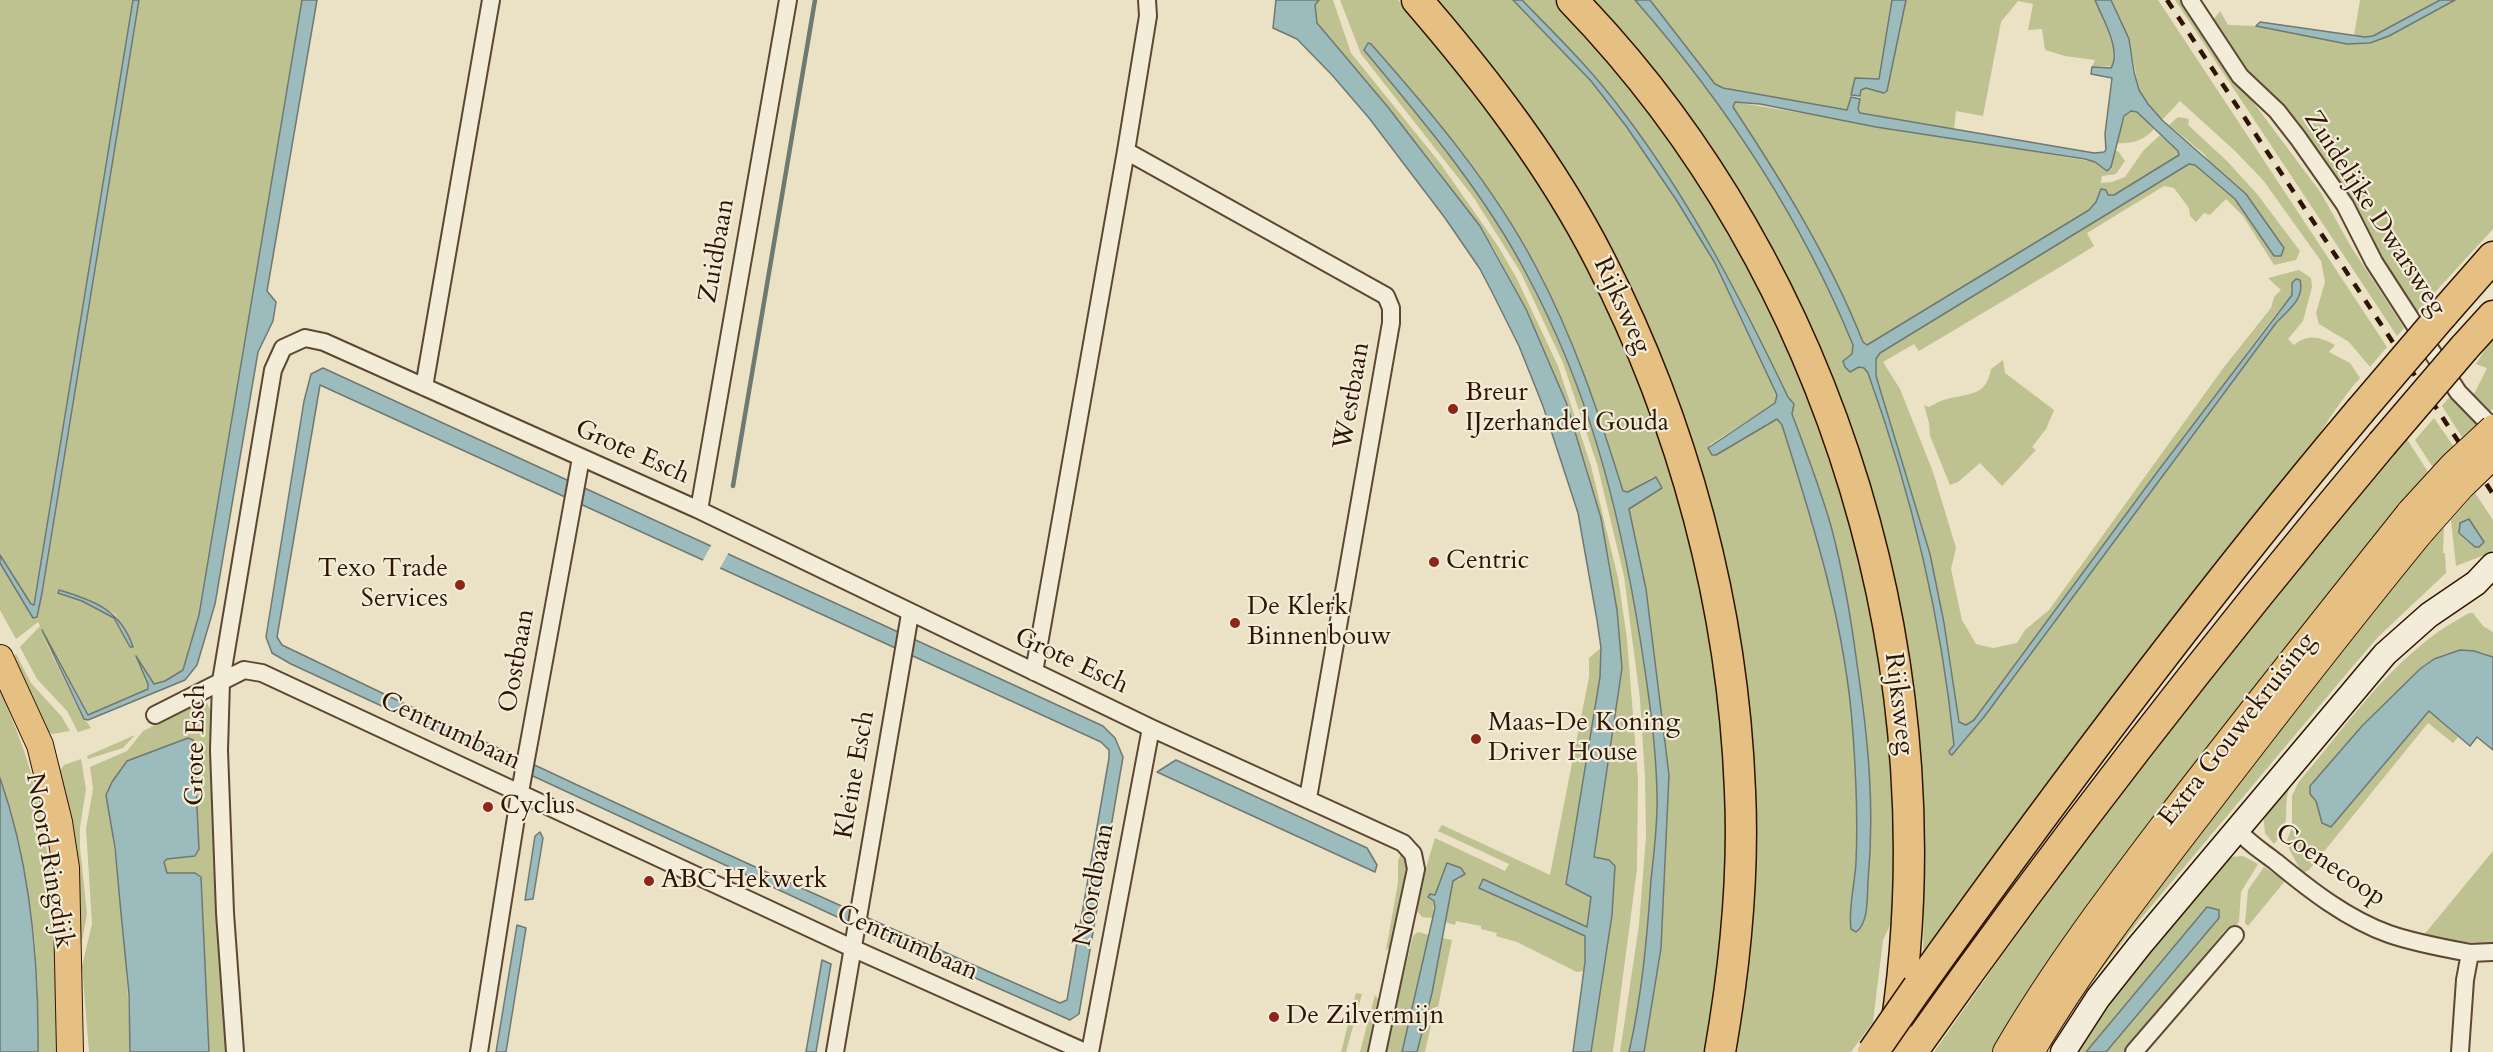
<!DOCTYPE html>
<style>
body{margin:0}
canvas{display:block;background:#ebe1c4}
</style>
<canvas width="2493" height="1052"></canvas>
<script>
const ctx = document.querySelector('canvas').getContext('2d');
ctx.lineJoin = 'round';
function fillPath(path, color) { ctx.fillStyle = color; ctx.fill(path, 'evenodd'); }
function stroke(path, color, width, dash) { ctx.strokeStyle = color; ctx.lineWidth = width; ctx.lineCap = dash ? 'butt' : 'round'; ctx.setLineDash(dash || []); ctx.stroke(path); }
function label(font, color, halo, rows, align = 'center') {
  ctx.font = font + ' Cardo,serif'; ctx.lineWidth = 4.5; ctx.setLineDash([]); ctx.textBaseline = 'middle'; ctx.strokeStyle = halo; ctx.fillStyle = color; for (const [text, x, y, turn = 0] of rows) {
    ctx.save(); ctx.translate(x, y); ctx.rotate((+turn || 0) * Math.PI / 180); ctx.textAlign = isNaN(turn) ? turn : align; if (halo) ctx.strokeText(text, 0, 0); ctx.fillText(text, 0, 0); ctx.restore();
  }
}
fillPath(new Path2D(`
 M0 0H133L34 605 31 604 0 555Z
 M139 0H302L199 615 183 670 165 681 154 684 136 656 148 684V689L88 715 41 632 81 714 91 728 78 732 67 711 37 679 20 647 40 626 38 622 16 639 0 610V563L33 618 37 617ZM58 593 78 596 115 614 132 643 130 647 114 618 82 601Z
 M1319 0H1333L1351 53 1440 163 1498 246 1516 277 1558 366 1591 466 1618 578 1627 639 1638 779 1637 869 1613 1052H1591L1612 915 1615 866 1609 860 1594 858 1622 668 1617 610 1609 558 1587 468 1526 309 1493 247 1435 166 1316 23 1315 5Z
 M1340 0H1398C1471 80 1537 168 1587 264 1672 429 1722 616 1727 802 1729 886 1718 969 1706 1052H1644L1661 948 1669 775 1646 589 1629 509 1662 488 1653 477 1628 492 1623 491C1599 414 1574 338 1536 267 1493 185 1432 113 1371 44L1364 50C1422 121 1483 191 1526 273 1589 390 1619 508 1640 638 1648 689 1656 742 1658 794 1658 823 1654 852 1651 880 1647 938 1642 995 1629 1052H1620L1639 925 1646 836 1645 778 1640 699 1624 576 1597 464 1563 363 1521 273 1474 198 1361 54Z
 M1430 0H1513L1591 81 1626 126 1677 201 1715 263 1778 395 1775 403 1711 444 1708 448 1712 455 1774 419 1790 397H1788C1741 298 1689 199 1623 112 1593 72 1557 36 1522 0H1559L1616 63 1724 218 1834 441 1891 672 1897 911 1883 940 1873 1022 1851 1052H1730L1750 916 1677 406Z
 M1593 0H1635C1709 84 1774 178 1824 279 1834 299 1845 320 1852 342 1854 346 1852 350 1853 355 1854 359 1857 363 1859 367L1865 368 1868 373C1912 496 1941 614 1954 745L1949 751 1959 748 1984 717 2276 323 2300 297 2291 286 2292 295C2263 328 2239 365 2212 400 2131 505 2053 613 1974 720L1967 726 1959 722 1944 623 1930 554 1876 376V359L1880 353 2189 164 2195 165 2235 199 2274 256H2281L2204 154 2169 125 2178 117 2189 119 2188 125 2228 162 2257 194 2300 251 2296 260 2274 265 2243 216 2226 199 2210 215 2204 213 2196 222 2190 216 2189 208 2174 188 2164 186 2087 233 2094 246 2070 261 1919 351 1914 344 1883 362 1900 389 1933 472 1956 548 1951 569 1962 620 1976 644 1993 648 2017 643 2025 630 2049 610 2224 367 2271 308 2274 297 2281 290 2268 278 2299 270 2311 278 2312 287 2303 321 2288 339 2294 345C2308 333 2321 337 2335 345L2329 352 2350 363 2360 378C2342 398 2329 420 2314 442L2138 663 1923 957 1925 812 1922 810C1910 565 1844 346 1705 142 1671 92 1635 44 1593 0Z
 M1650 0H1892L1879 79H1855L1847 110 1723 88 1715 84Z
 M1906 0H2095L2114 47 2113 66 2092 67 2095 60 2065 56 2045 50 2042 29 2028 30 2033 4 2018 1 2001 22 1983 116 1956 111 1954 129 1860 113 1858 109 1861 90 1865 88 1884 93 1887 91Z
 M2111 0H2158L2387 347 2370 367 2349 342 2319 324 2316 313 2325 282 2321 261 2263 180 2235 151 2180 101 2162 120 2148 104 2139 90 2129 39Z
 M2175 0H2183L2241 86 2321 193 2350 245 2404 328 2397 336Z
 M2360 0H2440L2372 36H2354Z
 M2455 0H2493V229L2415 314 2214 25V19L2220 11 2228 25 2256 26 2347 44 2371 43 2380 40Z
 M1735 102 2095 162 2113 160 2114 151H2118L2125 161 2116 174 2102 176 2101 183 2112 182 2125 177 2143 151 2160 135 2178 151 2179 155 2114 195C2103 195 2095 203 2089 210L1867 345 1863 342C1831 259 1779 183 1733 107Z
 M2127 111 2137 112 2154 129C2143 141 2132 144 2116 143Z
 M2493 337V409L2487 414 2470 396 2475 392 2487 368 2476 364Z
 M2003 360 2005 373 2054 410 2046 429 2032 447 2036 450 2002 486 1980 463 1958 482 1950 485 1930 436 1929 423 1924 405 1929 407C1935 404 1941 400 1947 399 1969 393 1986 397 1991 369Z
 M2453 393 2478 423 2462 437 2442 406Z
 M2434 418 2454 447 2434 469 2415 440Z
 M2405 436 2428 472 2399 505 2401 508 1997 1052H1934L1998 961 2166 731Z
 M2475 493 2493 520V550L2487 554 2456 566 2451 520ZM2468 519 2483 540V544C2475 549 2465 540 2459 534Z
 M2444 528 2443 553H2445L2446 573 2379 636 2353 666 2138 922 2081 996 2116 937 2312 687 2428 544Z
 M2469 613H2473L2483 626 2493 632V657C2476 647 2452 650 2436 658 2420 666 2408 683 2395 695 2366 724 2337 754 2310 786V794L2316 801 2322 823 2331 826 2429 711 2458 737 2453 743 2428 723 2309 870 2302 873 2286 843 2292 827V796L2298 783C2337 737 2373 685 2419 647 2434 633 2452 623 2469 613Z
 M1601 648 1600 677 1580 800 1591 897 1587 927 1484 879 1479 887 1585 936 1584 971 1577 972 1517 942 1496 936 1497 933 1481 929V926L1456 921 1455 925 1445 922 1453 881 1460 879 1461 868 1447 863 1434 901 1433 918 1422 917 1417 911 1423 878 1435 838 1505 871 1509 864 1438 831 1442 825 1550 875 1589 677V658Z
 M16 654 31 683 62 717 70 731 52 734 44 729 13 657Z
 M0 691C13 721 26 751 33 782 56 872 57 960 61 1052H38V990L34 933 19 842 0 778Z
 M199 703H207L211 712 228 1052H209L201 877 195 873H167L164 862 167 859 195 856 199 849 193 740 106 795C120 880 128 966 130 1052H89L82 966 92 924 86 829 93 789 90 767 127 751 143 731Z
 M135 735 123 748 88 759 87 756Z
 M81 759 86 789 80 827V848L87 914 79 956 57 774 64 765Z
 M2290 785C2281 812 2294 820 2274 844L2265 833 2263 814Z
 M2493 851V944L2447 941 2423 936Z
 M1401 853 1408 868 1396 944 1386 950 1398 883V861Z
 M2243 856 2258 864 2241 892 2239 921 2233 932 2227 928 2123 1052H2106L2219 918V910L2207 907 2086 1052H2072L2086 1029 2220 862 2230 857Z
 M2264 867 2285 881 2248 926 2245 923 2248 890Z
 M1418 932 1429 935 1402 1052H1385L1413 936Z
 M1443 938 1452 940 1438 1007H1435L1425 1052H1417Z
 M1356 993 1362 994 1346 1052H1341Z
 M1375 995 1382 1005 1370 1052H1360Z`), '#bec190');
const water = new Path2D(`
 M133 0H139L42 593 37 617 33 618 0 563V555L31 604 34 605Z
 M302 0H317L267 291 276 302 273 321 258 352 215 604 197 665 185 680 88 720 84 719 42 630 88 715 148 689V684L136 656 154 684 165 681 183 670 199 615Z
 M1276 0H1319L1315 5 1317 23 1387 106 1480 226 1526 309 1566 402 1601 518 1617 610 1622 668 1594 857 1609 860 1615 866 1612 915 1591 1052H1573L1585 962V936L1479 888 1483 879 1587 927 1591 897 1566 884 1600 677 1601 648 1597 620 1578 513 1543 406 1519 346 1492 292 1480 269 1445 218 1369 118 1332 75 1297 39 1273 28Z
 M1513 0H1522C1557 36 1593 71 1623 112 1690 200 1740 297 1788 397L1794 404 1792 414C1806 451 1820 488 1831 526 1843 571 1851 618 1857 664 1868 738 1875 806 1868 881 1867 896 1869 923 1856 932L1851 929C1848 908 1855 884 1856 862 1858 820 1856 776 1853 734 1846 627 1814 526 1782 425L1777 419 1716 455H1712L1708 448 1775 403 1777 395 1715 263 1677 201 1626 126 1591 81Z
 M1635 0H1650L1715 84 1723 88 1847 110 1851 97 1860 99 1858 109 1860 113 2094 153 2104 152 2106 150 2105 134 2112 78 2091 74 2092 67 2111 68C2122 50 2102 18 2095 0H2111L2129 39 2134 72 2139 90 2148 104 2162 120 2246 194 2284 248 2281 256H2274L2235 199 2195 165 2189 164 1880 353 1876 359V376L1930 554 1944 623 1959 722 1966 725 1974 720 2158 471 2292 295V283L2296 279 2300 280C2305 299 2288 310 2276 323L1984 717 1952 755 1950 754 1949 751 1954 745C1941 615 1912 495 1868 373L1864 368 1859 367 1850 372 1845 367 1843 361 1852 354 1853 345C1801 218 1725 103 1635 0ZM1735 102 1760 104 1876 127 2085 159 2095 162 2107 171 2111 167 2124 116 2131 111 2137 112 2178 151 2179 155 2114 195H2108L2106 190 2101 189 2096 202 2089 210 1867 345 1863 342C1830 259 1782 181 1733 107Z
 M1892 0H1906L1887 91 1884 93 1866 88 1861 90 1860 96 1851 95 1855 78 1879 79Z
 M2440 0H2455L2389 36 2370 43 2347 44 2256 26 2260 22 2365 37 2373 36Z
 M1368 43 1371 44C1432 113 1493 185 1536 267 1574 338 1599 414 1623 491L1628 492 1656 477 1662 488 1629 509 1646 589 1669 775 1661 948 1644 1052H1629C1642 995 1647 938 1651 880 1654 852 1658 822 1657 794 1656 742 1648 689 1640 638 1619 508 1589 390 1526 273 1483 191 1422 120 1364 50Z
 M323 368 1103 726 1115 738 1123 757 1079 1014 1070 1020 833 915 291 664 272 653 266 637 304 401 311 374ZM320 385 1101 742 1109 750V758L1067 1000 1060 1003C799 889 539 769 282 645L277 637Z
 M2469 519 2484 542 2479 547H2475L2459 533 2460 523Z
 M59 590C93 600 121 610 133 647H130L114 618 82 601 58 593Z
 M2460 650 2474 651 2493 657V750L2477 737 2470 746 2429 711 2331 827 2322 823 2316 801 2310 794V786L2362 726 2420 669 2434 659Z
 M188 738 193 740 194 744 199 849 195 856 167 859 164 862 167 873H195L201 877 209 1052H130L129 994 121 913 115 848 106 795 112 782 127 761Z
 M1176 760 1367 848 1377 865 1375 872 1157 772Z
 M0 778C31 866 39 960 38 1052H0Z
 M540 832 543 838 533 899 525 900 535 836Z
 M1447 863 1461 868 1465 874 1453 881 1432 993 1417 1052H1402L1435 908 1434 901 1428 897 1430 894 1435 895Z
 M2207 907 2219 910V918L2106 1052H2086Z
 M517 925 526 928 506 1052H496Z
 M822 960 831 964 816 1052H806Z`);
fillPath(water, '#9cbbbd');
stroke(water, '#707872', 1.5);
fillPath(new Path2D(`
 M713 542 730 550 719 570 702 562Z`), '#ebe1c4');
stroke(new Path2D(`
 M733 486 815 0`), '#707872', 4.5);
const minor = new Path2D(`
 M2190 0 2240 76 2277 111 2298 138 2345 205 2374 262 2458 392 2493 428
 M1126 151 1386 296 1391 308V323L1308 798
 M424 387 491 0
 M699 510 788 0
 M1034 672 1126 151 1148 16 1147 0
 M155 715 244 670 262 673 852 948 1085 1052
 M2237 829C2248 843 2262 851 2276 862 2310 890 2347 919 2389 934 2415 943 2443 948 2470 953L2465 980 2460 1052
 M2470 953 2493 952
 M235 1052 225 913 219 750 221 681 273 370 283 348 305 338 324 342 699 510 1151 728 1403 843 1413 854 1416 869 1377 1052
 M479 1052 520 792 581 458
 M835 1052 910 614
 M1090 1052 1151 728
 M2134 1052 2235 935`);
const secondary = new Path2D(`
 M2063 1052 2098 998 2140 945 2385 654 2429 615 2476 583 2493 565`);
const primary = new Path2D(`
 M0 658 40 745 59 822 66 868 70 1052
 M2006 1052C2056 966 2116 888 2176 809 2253 709 2331 611 2410 512
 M2031 1052C2083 963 2147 882 2210 800 2279 710 2349 620 2421 532`);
const motorway = new Path2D(`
 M1417 0C1486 80 1552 166 1600 260 1684 424 1733 607 1740 791 1744 878 1735 966 1720 1052
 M1572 0C1836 272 1956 679 1892 1052
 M2442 315 2493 257
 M2464 348 2493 316
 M1918 987C2059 790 2204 596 2360 411
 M1912 1052C2060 842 2217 641 2382 444`);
stroke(minor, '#5e4732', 20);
stroke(secondary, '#2f1402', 27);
stroke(primary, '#2f1402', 28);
stroke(motorway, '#2f1402', 33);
stroke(minor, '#f2ecd9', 16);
stroke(secondary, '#f2ecd9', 24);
stroke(primary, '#e6c082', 26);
stroke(motorway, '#e6c082', 30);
stroke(new Path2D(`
 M2167 0 2493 494`), '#2f1402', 4.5, [10, 10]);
const primaryBridge = new Path2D(`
 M2410 512 2453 465 2493 428
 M2421 532 2461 487 2493 456`);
const motorwayBridge = new Path2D(`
 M2360 411 2442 315
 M2382 444 2464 348
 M1873 1052 1918 987`);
stroke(primaryBridge, '#2f1402', 28, []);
stroke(motorwayBridge, '#2f1402', 33, []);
stroke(primaryBridge, '#e6c082', 26);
stroke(motorwayBridge, '#e6c082', 30);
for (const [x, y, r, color] of [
 [1453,409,6,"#8f2418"],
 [1434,562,6,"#8f2418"],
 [460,585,6,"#8f2418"],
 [1235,623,6,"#8f2418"],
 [1476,739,6,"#8f2418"],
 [488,807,6,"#8f2418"],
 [649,881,6,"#8f2418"],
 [1274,1017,6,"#8f2418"]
]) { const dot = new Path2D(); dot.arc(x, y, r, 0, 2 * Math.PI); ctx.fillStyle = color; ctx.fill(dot); stroke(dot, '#f2ecd9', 2); }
label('26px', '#2f1402', '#f2ecd9', [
 ["Zuidelijke Dwarsweg",2374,214,57],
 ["Zuidbaan",718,251,-80],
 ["Rijksweg",1621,306,65],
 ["Westbaan",1353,396,-80],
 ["Grote Esch",632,453,24],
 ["Oostbaan",518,661,-80],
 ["Grote Esch",1071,662,25],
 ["Rijksweg",1898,704,83],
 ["Extra Gouwekruising",2238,730,-52],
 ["Centrumbaan",450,732,25],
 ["Grote Esch",197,745,-89],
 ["Kleine Esch",856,775,-80],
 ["Noord Ringdijk",48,861,80],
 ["Coenecoop",2330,866,34],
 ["Noordbaan",1095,885,-79],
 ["Centrumbaan",907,944,24]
]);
label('26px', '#2f1402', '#f2ecd9', [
 ["Breur",1465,394],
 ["IJzerhandel Gouda",1465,424],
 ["Centric",1446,562],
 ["Texo Trade",448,570,"right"],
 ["Services",448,600,"right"],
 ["De Klerk",1247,608],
 ["Binnenbouw",1247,638],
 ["Maas-De Koning",1488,724],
 ["Driver House",1488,754],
 ["Cyclus",500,807],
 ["ABC Hekwerk",661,881],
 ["De Zilvermijn",1286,1017]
], 'left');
</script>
